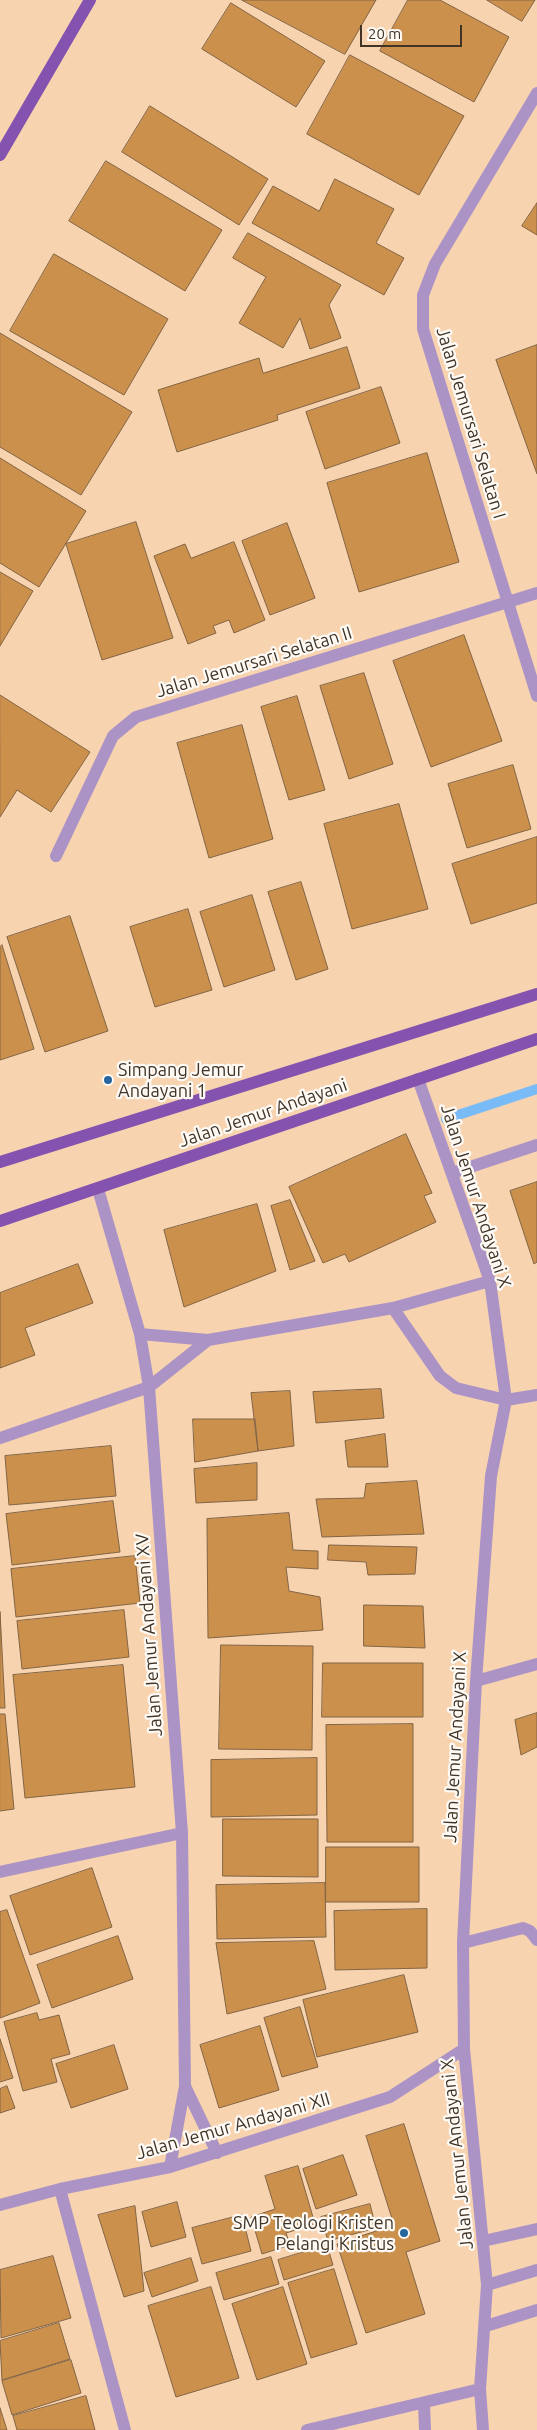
<!DOCTYPE html>
<style>
body{margin:0}
#map{position:relative;width:537px;height:2430px;overflow:hidden;background:#f7d3b0;font-family:Ubuntu,sans-serif}
canvas{display:block}
.scale{position:absolute;left:360px;top:25px;width:102px;height:22px;box-sizing:border-box;border:2px solid #413426;border-top:0;padding-left:6px;font-size:15px;line-height:18px;white-space:nowrap;color:#413426;-webkit-text-stroke:4px #fefbf7;paint-order:stroke}
</style>
<div id="map">
<canvas width="537" height="2430"></canvas>
<div class="scale">20 m</div>
</div>
<script>
const ctx = document.querySelector('canvas').getContext('2d');
ctx.lineJoin = 'round';
function stroke(path, color, width, dash) { ctx.strokeStyle = color; ctx.lineWidth = width; ctx.lineCap = dash ? 'butt' : 'round'; ctx.setLineDash(dash || []); ctx.stroke(path); }
function fillPath(path, color) { ctx.fillStyle = color; ctx.fill(path, 'evenodd'); }
function label(font, color, halo, rows, align = 'center') {
  ctx.font = font + ' Ubuntu,sans-serif'; ctx.lineWidth = 4.5; ctx.setLineDash([]); ctx.textBaseline = 'middle'; ctx.strokeStyle = halo; ctx.fillStyle = color; for (const [text, x, y, turn = 0] of rows) {
    ctx.save(); ctx.translate(x, y); ctx.rotate((+turn || 0) * Math.PI / 180); ctx.textAlign = isNaN(turn) ? turn : align; if (halo) ctx.strokeText(text, 0, 0); ctx.fillText(text, 0, 0); ctx.restore();
  }
}
stroke(new Path2D(`
 M446 1119 537 1089`), '#78bbf7', 10);
const building = new Path2D(`
 M242 0H376L345 54Z
 M408 0H440L509 37 474 102 380 51Z
 M487 0H535L522 21Z
 M231 3 325 61 296 107 202 49Z
 M350 55 464 116 419 195 307 134Z
 M150 106 268 179 239 225 122 152Z
 M106 161 222 230 185 291 69 221Z
 M335 179 394 209 376 243 404 258 384 295 252 223 273 186 319 211Z
 M537 203V235L522 226Z
 M248 233 341 285 329 305 341 338 310 349 300 318 283 348 239 323 266 277 233 258Z
 M54 254 168 319 124 395 10 331Z
 M0 333 132 412 81 495 0 447Z
 M537 345V474L496 360Z
 M347 347 360 388 277 415 278 420 177 452 158 390 259 358 263 373Z
 M381 387 400 443 325 469 306 412Z
 M427 453 459 562 359 592 327 483Z
 M0 458 86 511 39 587 0 563Z
 M136 522 173 638 102 660 66 544Z
 M287 523 315 598 270 615 242 541Z
 M234 542 265 620 234 633 229 620 213 626 216 633 188 644 154 556 185 544 191 558Z
 M0 572 33 591 0 646Z
 M464 635 502 741 431 767 393 661Z
 M364 673 393 764 349 779 320 686Z
 M0 695 90 752 51 812 17 790 0 817Z
 M297 696 325 790 289 800 261 707Z
 M242 725 273 839 209 858 177 743Z
 M513 765 531 829 467 848 448 784Z
 M399 804 428 909 352 929 324 824Z
 M537 837V903L471 924 452 864Z
 M301 882 328 969 296 980 268 892Z
 M252 895 275 970 224 987 200 912Z
 M188 909 212 990 155 1007 130 927Z
 M70 916 108 1031 45 1052 7 937Z
 M2 945 34 1049 0 1060V947Z
 M406 1134 432 1193 424 1196 436 1222 349 1262 345 1254 323 1263 289 1187Z
 M537 1182V1262L534 1264 510 1191Z
 M290 1200 315 1261 290 1270 271 1206Z
 M257 1204 276 1271 184 1307 164 1230Z
 M78 1264 93 1303 25 1328 35 1355 0 1368V1293Z
 M381 1389 384 1418 316 1423 313 1392Z
 M290 1391 294 1446 258 1451 251 1393Z
 M193 1419H255L258 1451 195 1462Z
 M385 1434 388 1467H348L345 1441Z
 M111 1446 116 1496 9 1505 5 1456Z
 M257 1463V1500L196 1503 194 1469Z
 M417 1481 424 1534 322 1537 316 1499 364 1498 366 1484Z
 M113 1501 120 1552 12 1565 6 1514Z
 M289 1513 293 1550 318 1551V1569L286 1567 289 1591 320 1597 323 1630 208 1638 207 1519Z
 M329 1545 417 1547 415 1574 368 1575 366 1562 328 1560Z
 M135 1556 140 1603 16 1617 11 1569Z
 M364 1605 423 1606 425 1648 364 1646Z
 M124 1610 129 1657 22 1669 17 1621Z
 M0 1612 5 1708H0Z
 M221 1645 313 1646 312 1750 219 1749Z
 M323 1663H423V1717H322Z
 M123 1665 135 1787 25 1798 13 1675Z
 M537 1713V1747L521 1755 515 1720Z
 M0 1714H5L14 1809 0 1811Z
 M413 1724V1842H327L326 1725Z
 M317 1758V1815L211 1817V1760Z
 M223 1819H318V1877L223 1876Z
 M326 1847H419V1902H326Z
 M92 1868 112 1927 30 1955 10 1896Z
 M325 1883 326 1937 217 1939 216 1885Z
 M427 1909V1968L335 1970 334 1911Z
 M7 1910 40 2003 0 2018V1912Z
 M118 1936 133 1979 52 2008 37 1965Z
 M314 1941 326 1989 227 2014 216 1943Z
 M404 1975 418 2032 317 2057 303 2000Z
 M300 2007 318 2067 282 2077 264 2018Z
 M37 2013 39 2020 59 2015 70 2054 51 2059 57 2082 23 2091 4 2022Z
 M260 2026 279 2090 219 2108 200 2045Z
 M0 2039 13 2078 0 2082Z
 M114 2045 128 2089 71 2108 56 2064Z
 M7 2086 15 2108 0 2113V2089Z
 M404 2124 440 2241 406 2252 425 2314 366 2333 337 2244 394 2225 366 2136Z
 M343 2155 357 2195 316 2209 303 2169Z
 M298 2166 315 2224 286 2233 290 2245 262 2254 251 2217 275 2209 265 2176Z
 M177 2202 186 2237 151 2247 142 2212Z
 M370 2204 376 2228 328 2241 321 2217Z
 M135 2206 144 2291 124 2297 98 2215Z
 M242 2215 251 2251 202 2264 192 2228Z
 M327 2245 333 2265 284 2280 278 2260Z
 M53 2256 71 2318 1 2338 0 2270Z
 M271 2257 279 2284 224 2300 216 2273Z
 M191 2258 198 2281 152 2297 144 2273Z
 M334 2269 357 2344 311 2358 288 2283Z
 M211 2287 239 2378 176 2397 148 2306Z
 M283 2287 307 2364 257 2380 232 2304Z
 M59 2323 70 2359 2 2380 0 2341Z
 M71 2360 81 2393 12 2415 2 2381Z
 M86 2396 95 2430H17L13 2416Z
 M0 2408 7 2430H0Z`);
fillPath(building, '#cc904d');
stroke(building, '#826444', 1);
stroke(new Path2D(`
 M463 1943 523 1928 530 1931 537 1940
 M483 2241 537 2229`), '#ac93c6', 12);
stroke(new Path2D(`
 M537 93 435 264 423 295V329L537 696
 M56 856 113 736 136 717 537 593
 M418 1079 490 1281 506 1400 491 1476 476 1681 463 1943 464 2049 487 2285 480 2389 483 2430
 M452 1173 537 1145
 M98 1189 140 1334 149 1387 182 1833 185 2086 170 2167
 M393 1308 440 1376 456 1388 506 1400 537 1395
 M140 1334 208 1340 393 1308 490 1281
 M0 1438 149 1387 208 1340
 M476 1681 537 1664
 M0 1872 182 1833
 M185 2086 217 2153
 M60 2189 125 2430
 M0 2205 60 2189 170 2167 390 2097 464 2049
 M487 2285 537 2270
 M486 2326 537 2310
 M424 2403 425 2430
 M307 2430 480 2389`), '#ac93c6', 12);
stroke(new Path2D(`
 M0 155 90 0
 M0 1162 537 994
 M0 1221 537 1039`), '#8453af', 12);
for (const [x, y, r, color] of [
 [108,1080,5,"#25679d"],
 [404,2233,5,"#25679d"]
]) { const dot = new Path2D(); dot.arc(x, y, r, 0, 2 * Math.PI); ctx.fillStyle = color; ctx.fill(dot); stroke(dot, '#fefbf7', 2); }
label('18px', '#413426', '#fefbf7', [
 ["Jalan Jemursari Selatan I",471,423,73],
 ["Jalan Jemursari Selatan II",254,662,-17],
 ["Jalan Jemur Andayani",263,1113,-19],
 ["Jalan Jemur Andayani X",476,1196,72],
 ["Jalan Jemur Andayani XV",149,1635,-94],
 ["Jalan Jemur Andayani X",455,1747,-87],
 ["Jalan Jemur Andayani XII",233,2126,-16],
 ["Jalan Jemur Andayani X",457,2154,-96]
]);
label('18px', '#413426', '#fefbf7', [
 ["Simpang Jemur",118,1070],
 ["Andayani 1",118,1091],
 ["SMP Teologi Kristen",394,2223,"right"],
 ["Pelangi Kristus",394,2244,"right"]
], 'left');
</script>
